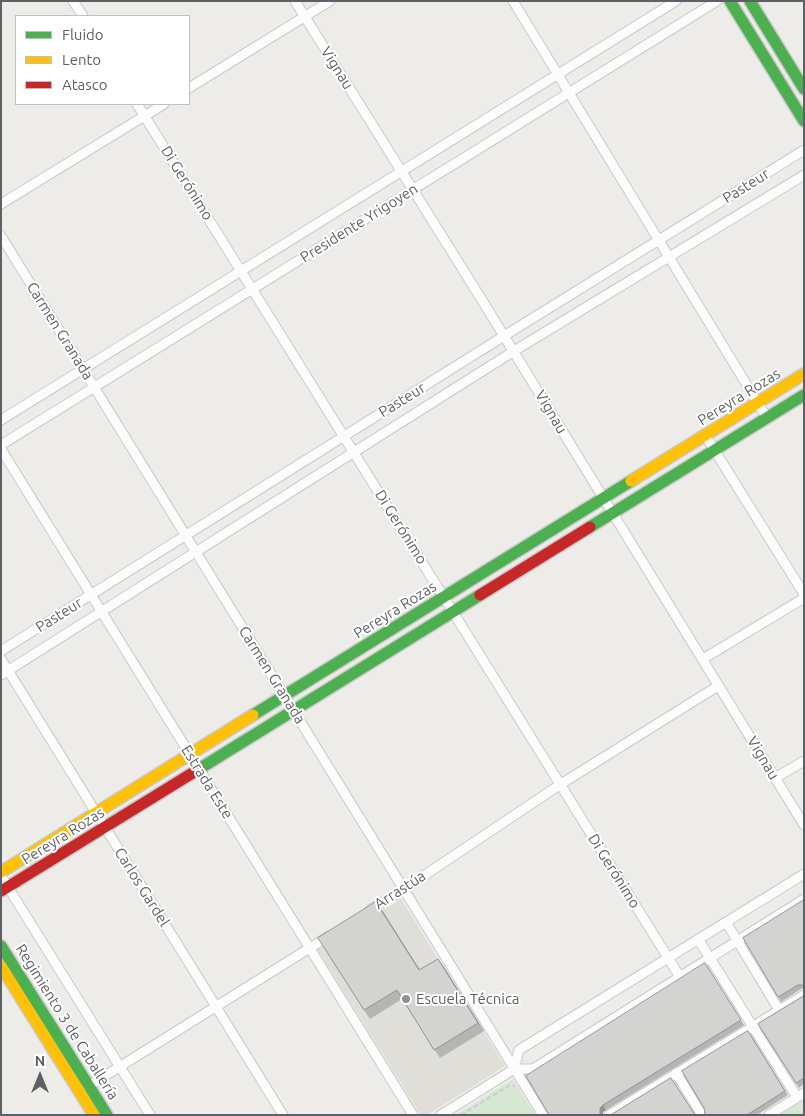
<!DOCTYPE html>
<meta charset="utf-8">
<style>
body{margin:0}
#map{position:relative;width:805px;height:1116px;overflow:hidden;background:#edece8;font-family:Ubuntu,sans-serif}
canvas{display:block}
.frame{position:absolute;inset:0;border:2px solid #5d6165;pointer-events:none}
.legend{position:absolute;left:15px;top:15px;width:175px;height:90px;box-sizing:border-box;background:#fff;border:1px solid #bec0c1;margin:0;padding:6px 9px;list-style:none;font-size:15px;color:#5d6165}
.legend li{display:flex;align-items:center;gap:10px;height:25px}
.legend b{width:25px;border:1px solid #bec0c1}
.north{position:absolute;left:15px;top:1051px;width:50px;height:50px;-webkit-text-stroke:4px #fff;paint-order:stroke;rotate:0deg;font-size:14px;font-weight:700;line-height:20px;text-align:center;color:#5d6165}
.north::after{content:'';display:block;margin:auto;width:18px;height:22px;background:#5d6165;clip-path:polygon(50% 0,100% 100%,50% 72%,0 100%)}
</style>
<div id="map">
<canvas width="805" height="1116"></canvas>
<div class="frame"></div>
<ul class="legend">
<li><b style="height:6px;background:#4caf50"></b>Fluido</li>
<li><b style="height:6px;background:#ffc107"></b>Lento</li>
<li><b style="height:6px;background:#c62828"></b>Atasco</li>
</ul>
<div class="north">N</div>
</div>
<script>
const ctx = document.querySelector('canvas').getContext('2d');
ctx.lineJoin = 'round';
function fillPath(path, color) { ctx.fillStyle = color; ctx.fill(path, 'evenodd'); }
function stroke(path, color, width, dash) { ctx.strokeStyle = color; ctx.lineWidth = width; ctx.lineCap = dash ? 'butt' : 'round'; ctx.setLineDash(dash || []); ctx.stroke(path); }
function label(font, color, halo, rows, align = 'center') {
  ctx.font = font + ' Ubuntu,sans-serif'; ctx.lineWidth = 4; ctx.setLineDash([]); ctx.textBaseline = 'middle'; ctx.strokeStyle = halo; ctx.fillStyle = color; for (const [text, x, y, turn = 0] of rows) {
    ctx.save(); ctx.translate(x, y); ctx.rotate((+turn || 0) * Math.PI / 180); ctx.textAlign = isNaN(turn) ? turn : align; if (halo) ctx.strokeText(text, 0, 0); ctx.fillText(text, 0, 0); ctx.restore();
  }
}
fillPath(new Path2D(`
 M401 899 505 1066 427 1115H421L318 950Z`), '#e0ded8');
fillPath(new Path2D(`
 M513 1079 535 1115H456Z
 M804 1097V1115H775Z`), '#d6e8d4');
const street = new Path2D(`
 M73 1 83 16
 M295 1 485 305 804 825
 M513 1 767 418
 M189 88 330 1
 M137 104 680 977
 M1 204 164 104
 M1 236 543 1115
 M1 420 676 1
 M705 435 804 594
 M1 445 717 1
 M1 449 413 1115
 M1 651 504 336 804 150
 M1 659 283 1115
 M703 659 804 598
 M1 675 514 351 804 175
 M775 778 804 761
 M1 876 150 1115
 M370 910 404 889 561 784 718 686
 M726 922 779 1010
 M698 939 797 1097
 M514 1069 519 1050 804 874
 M676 1073 702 1115
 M84 1089 329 936
 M441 1115 514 1069H533L804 899
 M609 1115 804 995
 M769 1115 804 1093`);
const fast = new Path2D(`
 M730 1 804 121
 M750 1 804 89
 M590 527 804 395
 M253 715 631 481
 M199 769 480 595
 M1 946 107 1115`);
const slow = new Path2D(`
 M631 481 804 374
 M1 872 253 715
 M1 966 94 1115`);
const jam = new Path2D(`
 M480 595 590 527
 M1 891 199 769`);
stroke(street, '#c9caca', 11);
stroke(fast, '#c8c8c8', 14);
stroke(slow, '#c8c8c8', 14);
stroke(jam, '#c8c8c8', 14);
stroke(new Path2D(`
 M461 1115 510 1085 515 1086`), '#c9cecb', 2, [5, 2.5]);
stroke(street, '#fcfcfc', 9);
stroke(fast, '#4caf50', 11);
stroke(slow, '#ffc107', 11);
stroke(jam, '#c62828', 11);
fillPath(new Path2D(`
 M804 900V989H801L781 1002 778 997Z
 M382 910 419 970 438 959 484 1031 440 1058 402 999 370 1019 364 1010Z
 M705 963 744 1025 606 1110 603 1112 549 1115Z
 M804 996V1084L799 1088 758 1024Z
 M751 1035 788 1095 757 1115H703Z`), '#b5b5b4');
fillPath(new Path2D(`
 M376 902 382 910 425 978 419 970Z
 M438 959 444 967 484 1031 478 1023Z
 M603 1105 606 1110 603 1112V1115H601L600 1114V1108Z`), '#949492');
const building = new Path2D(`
 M804 900V985H798L778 997 743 938Z
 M376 902 419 970 438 959 478 1023 434 1050 397 990 364 1010 318 938Z
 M705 963 741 1020 603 1105 600 1108V1114L602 1115H549L526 1076Z
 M804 996V1078L796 1083 758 1024Z
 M748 1031 785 1091 747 1115H703L705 1113 704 1108 682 1071Z
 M671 1078 695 1115H611Z`);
fillPath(building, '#d3d3d1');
stroke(building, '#949492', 1);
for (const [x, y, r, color] of [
 [406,999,5,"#8f9293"]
]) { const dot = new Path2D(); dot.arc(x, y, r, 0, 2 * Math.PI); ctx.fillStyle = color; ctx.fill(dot); stroke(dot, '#fff', 2); }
label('15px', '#5d6165', '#fff', [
 ["Vignau",337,68,58],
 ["Di Gerónimo",187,183,58],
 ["Pasteur",746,186,-32],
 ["Presidente Yrigoyen",359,223,-32],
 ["Carmen Granada",60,331,58],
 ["Pereyra Rozas",739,397,-32],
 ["Pasteur",402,400,-32],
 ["Vignau",551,412,59],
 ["Di Gerónimo",401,527,58],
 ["Pereyra Rozas",395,610,-32],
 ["Pasteur",59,615,-32],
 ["Carmen Granada",272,675,58],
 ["Vignau",763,758,59],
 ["Estrada Este",207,782,58],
 ["Pereyra Rozas",63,836,-32],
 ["Di Gerónimo",614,871,58],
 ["Carlos Gardel",142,887,58],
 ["Arrastúa",400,890,-33],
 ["Regimiento 3 de Caballería",67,1022,58]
]);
label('15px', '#5d6165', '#fff', [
 ["Escuela Técnica",416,999]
], 'left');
</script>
